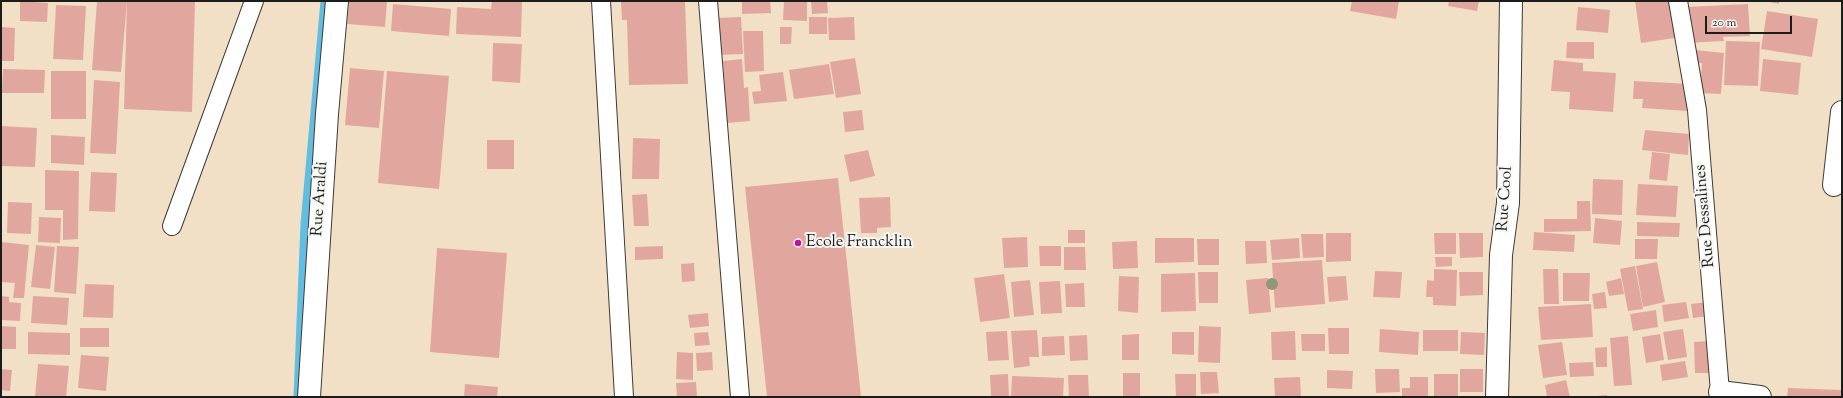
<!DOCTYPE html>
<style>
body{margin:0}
#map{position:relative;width:1843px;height:398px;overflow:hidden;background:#f2e0c6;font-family:"Sorts Mill Goudy",serif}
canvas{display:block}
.frame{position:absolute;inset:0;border:2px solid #1c1c1c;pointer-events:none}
.scale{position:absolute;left:1705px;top:16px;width:87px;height:18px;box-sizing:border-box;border:2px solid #1c1c1c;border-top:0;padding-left:5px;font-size:12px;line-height:14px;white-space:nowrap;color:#1c1c1c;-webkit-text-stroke:3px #f6f6f2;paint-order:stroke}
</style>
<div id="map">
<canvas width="1843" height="398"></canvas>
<div class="frame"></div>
<div class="scale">20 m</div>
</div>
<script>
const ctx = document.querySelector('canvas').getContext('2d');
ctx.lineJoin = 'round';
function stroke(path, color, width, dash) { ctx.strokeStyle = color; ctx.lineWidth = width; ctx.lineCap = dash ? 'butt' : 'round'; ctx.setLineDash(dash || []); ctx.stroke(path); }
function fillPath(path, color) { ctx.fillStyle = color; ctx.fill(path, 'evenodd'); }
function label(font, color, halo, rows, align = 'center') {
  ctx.font = font + ' "Sorts Mill Goudy",serif'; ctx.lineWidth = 4; ctx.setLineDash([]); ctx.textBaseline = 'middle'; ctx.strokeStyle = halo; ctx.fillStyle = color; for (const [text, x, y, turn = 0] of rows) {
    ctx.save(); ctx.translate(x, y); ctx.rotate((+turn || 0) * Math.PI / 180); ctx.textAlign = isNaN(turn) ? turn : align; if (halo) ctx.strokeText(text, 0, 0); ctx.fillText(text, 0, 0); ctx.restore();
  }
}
stroke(new Path2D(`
 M298 397 305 224 325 1`), '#62bee0', 9);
fillPath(new Path2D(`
 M20 1 48 3 47 22 20 21Z
 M97 1H127L121 72 92 70Z
 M127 1H195L192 112 124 109Z
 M349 1H387L385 27 347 24Z
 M492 1H522L521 37 456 34 457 7 491 9Z
 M621 1H685L688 84 629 85 627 20H622Z
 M742 1H770L771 13 742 14Z
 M784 1H807V21L783 20Z
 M811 1H827L828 13 812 14Z
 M1352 1H1399L1396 19 1350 11Z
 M1449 1H1479L1477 11 1448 6Z
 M1635 1H1676L1681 37 1641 43Z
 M1764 1H1779V4Z
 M393 4 451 9 449 36 391 31Z
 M1748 4 1750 36 1723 37 1724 41 1687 43 1686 7Z
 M56 5 86 6 83 60 53 59Z
 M1578 7 1610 10 1608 33 1576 30Z
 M1767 11 1818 19 1812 57 1761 49Z
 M741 17 743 54 717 55 715 18Z
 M809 17H827V34H809Z
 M854 17 855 40H829L828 18Z
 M1 27 15 28 14 61H1Z
 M780 27H792L791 44H780Z
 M743 31H763L764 71 745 72Z
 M1726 41 1760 42 1758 86 1724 85Z
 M1567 42H1594V59L1566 58Z
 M493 43 522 44 520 83 492 81Z
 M1695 50 1724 53 1721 94 1700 93 1702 63H1694Z
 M855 58 861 94 836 98 830 62Z
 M742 59 744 88 748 87 750 121 727 123 723 61Z
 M1763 59 1801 63 1798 95 1760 91Z
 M1554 60 1583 63V71L1616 73 1613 112 1569 109 1570 92 1551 91Z
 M829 64 834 94 794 99 789 70Z
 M350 68 384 71 379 128 345 125Z
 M3 69 45 70 44 93H2Z
 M51 71H86V119H51Z
 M387 71 449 76 439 189 378 183Z
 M783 72 787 101 754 104 752 92 761 91 759 75Z
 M94 80 120 82 116 154 90 153Z
 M1634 81 1690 84 1688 111 1642 108 1643 99H1633Z
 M862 110 864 130 845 132 843 112Z
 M1 126 37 128 35 167 1 166Z
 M1645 130 1689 134 1688 155 1642 150Z
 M51 135 85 137 84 165 51 163Z
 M633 138 660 139 659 179H632Z
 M487 140H514V169H487Z
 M868 150 875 176 850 182 844 155Z
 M1652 152 1670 154 1667 181 1649 179Z
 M45 170 79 171 78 239 63 240V210H45Z
 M91 172 117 173 115 212 89 211Z
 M838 178 861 397H767L745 187Z
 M1593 179 1623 180 1622 215 1592 214Z
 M1638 184 1678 186 1676 217 1636 215Z
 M647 194 649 226H634L632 195Z
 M890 197 891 227 877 228V233H861L859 198Z
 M1577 201H1590L1591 231 1544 232V219H1577Z
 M8 202 32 203 31 234 7 233Z
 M39 217 61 218 60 243 38 242Z
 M1595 218 1622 221 1620 245 1593 243Z
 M1637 222 1680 223 1679 237 1637 236Z
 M1068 230H1085V243H1068Z
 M1534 232 1575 235 1574 252 1533 250Z
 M1326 233H1351V261L1326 262Z
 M1434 233H1456V254H1435Z
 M1459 233H1483V257L1460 258Z
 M1301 234H1323L1324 257 1303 258Z
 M1027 237 1028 267 1004 268 1002 238Z
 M1155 238H1194V262L1155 263Z
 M1299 238 1300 258 1272 260 1270 240Z
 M1197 239H1219V265H1198Z
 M1635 239H1658L1657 259H1635Z
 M1137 241 1138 268 1113 269 1112 242Z
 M1245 241H1266L1267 263 1246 264Z
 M1 242 29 245 24 298H13L15 283 1 282Z
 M36 245 55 247 50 289 31 287Z
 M57 246 79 247 76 294 54 292Z
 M663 246V259L635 260V247Z
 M1039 246H1061V266H1040Z
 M1064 247H1085L1086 270H1064Z
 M437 248 507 253 499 358 430 352Z
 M1435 257H1452V266L1436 267Z
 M1322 260 1325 304 1275 308 1272 263Z
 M1657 262 1665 302 1643 307 1636 266Z
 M694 263 695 281 682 282 681 264Z
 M1635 266 1643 309 1628 311 1620 269Z
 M1434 269 1457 270 1456 306 1433 305V297H1426L1427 280 1434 281Z
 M1543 269H1558L1559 304H1544Z
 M1375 271 1402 272 1400 298 1373 297Z
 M1198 272H1218V303H1199Z
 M1459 272H1483V295L1460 296Z
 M1195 273 1196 311 1161 312V274Z
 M1563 273H1590L1589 301H1563Z
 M1004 274 1010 318 980 322 974 278Z
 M1119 276 1139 277 1138 313 1118 311Z
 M1346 276 1348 300 1329 302 1327 277Z
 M1268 278 1271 312 1249 314 1246 280Z
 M1621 278 1624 294 1609 296 1606 282Z
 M1030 280 1034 315 1014 317 1011 282Z
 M1060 281 1062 313 1041 314 1039 282Z
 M1084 283 1085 307H1066L1065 284Z
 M85 284 114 285 113 318 83 317Z
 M1605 292 1607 308 1594 309 1592 294Z
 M1 296 9 297V302L21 303 20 321 1 320Z
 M33 296 69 298 67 325 31 323Z
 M1686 302 1689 318 1664 322 1662 305Z
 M1707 302 1708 316 1693 318 1691 304Z
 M1591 304 1593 337 1541 340 1538 307Z
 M1656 310 1658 327 1633 331 1630 314Z
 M708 313 709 326 690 328 688 315Z
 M1 326 16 327V349H1Z
 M1199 326 1221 327 1220 363 1198 362Z
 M80 328H109V347H80Z
 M1328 328H1349V354H1329Z
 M1380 329 1419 332 1418 355 1379 352Z
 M1683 329 1687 357 1668 360 1663 332Z
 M1037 330 1039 357H1029L1030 366 1014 368 1011 331Z
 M1423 330H1458V351H1423Z
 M1007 331 1009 360 988 361 986 332Z
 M1295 331 1296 360H1272L1271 332Z
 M28 332 70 333V355L28 354Z
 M708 332 710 345 695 346 694 333Z
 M1172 332H1194V355L1172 354Z
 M1461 332 1485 333 1484 355 1460 354Z
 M1139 334V360H1122V335Z
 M1301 334H1325V351H1302Z
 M1660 334 1664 360 1646 363 1642 337Z
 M1087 335 1088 360 1070 361 1069 336Z
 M1064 336 1065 355 1042 356V337Z
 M1628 336 1632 385 1614 386 1610 338Z
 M1709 341 1710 373H1695L1694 342Z
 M1562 342 1567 375 1543 378 1538 345Z
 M1607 347V367H1596L1595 348Z
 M677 352 693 353V380L676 379Z
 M712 352 713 370 697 371 696 353Z
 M81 355 109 357 106 391 78 388Z
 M1685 361 1688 377 1662 381 1660 365Z
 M1593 362 1594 376 1570 377 1569 363Z
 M38 364 69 366 66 397H35Z
 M1 369 12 370 10 391 1 390Z
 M1375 369H1399L1400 392 1376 393Z
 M1460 369H1483V392H1460Z
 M1327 370 1353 371 1352 389 1327 388Z
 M1200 372H1217L1219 393 1201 394Z
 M1123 373H1140V397H1123Z
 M1008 374 1009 397H991L990 375Z
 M1175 374H1196V397H1176Z
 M1434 374H1458V397H1434Z
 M1068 375H1088L1089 397H1069Z
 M1012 376 1064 378 1063 397H1011Z
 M1300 377 1301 397H1275L1274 378Z
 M1410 377H1428V397H1402V388H1410Z
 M1566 380 1570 397H1547L1545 385Z
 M696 382 697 396H677L676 383Z
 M465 384 498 387 497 397H464Z
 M1788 388 1842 390V397H1787Z
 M1607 395 1608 397H1596V396Z`), '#e1a79e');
const service = new Path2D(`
 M601 1 624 397
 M708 1 740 397
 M1678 1 1697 110 1720 392
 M172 226 254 1`);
const minor = new Path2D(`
 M1834 185 1842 112
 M1720 392 1760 397
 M309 397 327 114 337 1
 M1497 397 1501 255 1508 203 1511 1`);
stroke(service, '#3c3936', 20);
stroke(minor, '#3c3936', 24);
stroke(service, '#fff', 18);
stroke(minor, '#fff', 22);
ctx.fillStyle = '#91977d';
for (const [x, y] of [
 [1272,284]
]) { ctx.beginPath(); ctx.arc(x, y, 6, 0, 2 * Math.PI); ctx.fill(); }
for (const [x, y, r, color] of [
 [798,243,4,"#b5179e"]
]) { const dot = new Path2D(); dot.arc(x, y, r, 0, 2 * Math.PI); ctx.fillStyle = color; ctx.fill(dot); stroke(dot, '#f6f6f2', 1.5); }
label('16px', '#1c1c1c', '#f6f6f2', [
 ["Rue Araldi",321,199,-86],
 ["Rue Cool",1506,199,-86],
 ["Rue Dessalines",1706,216,-95]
]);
label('16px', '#1c1c1c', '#f6f6f2', [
 ["Ecole Francklin",806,243]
], 'left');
</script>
